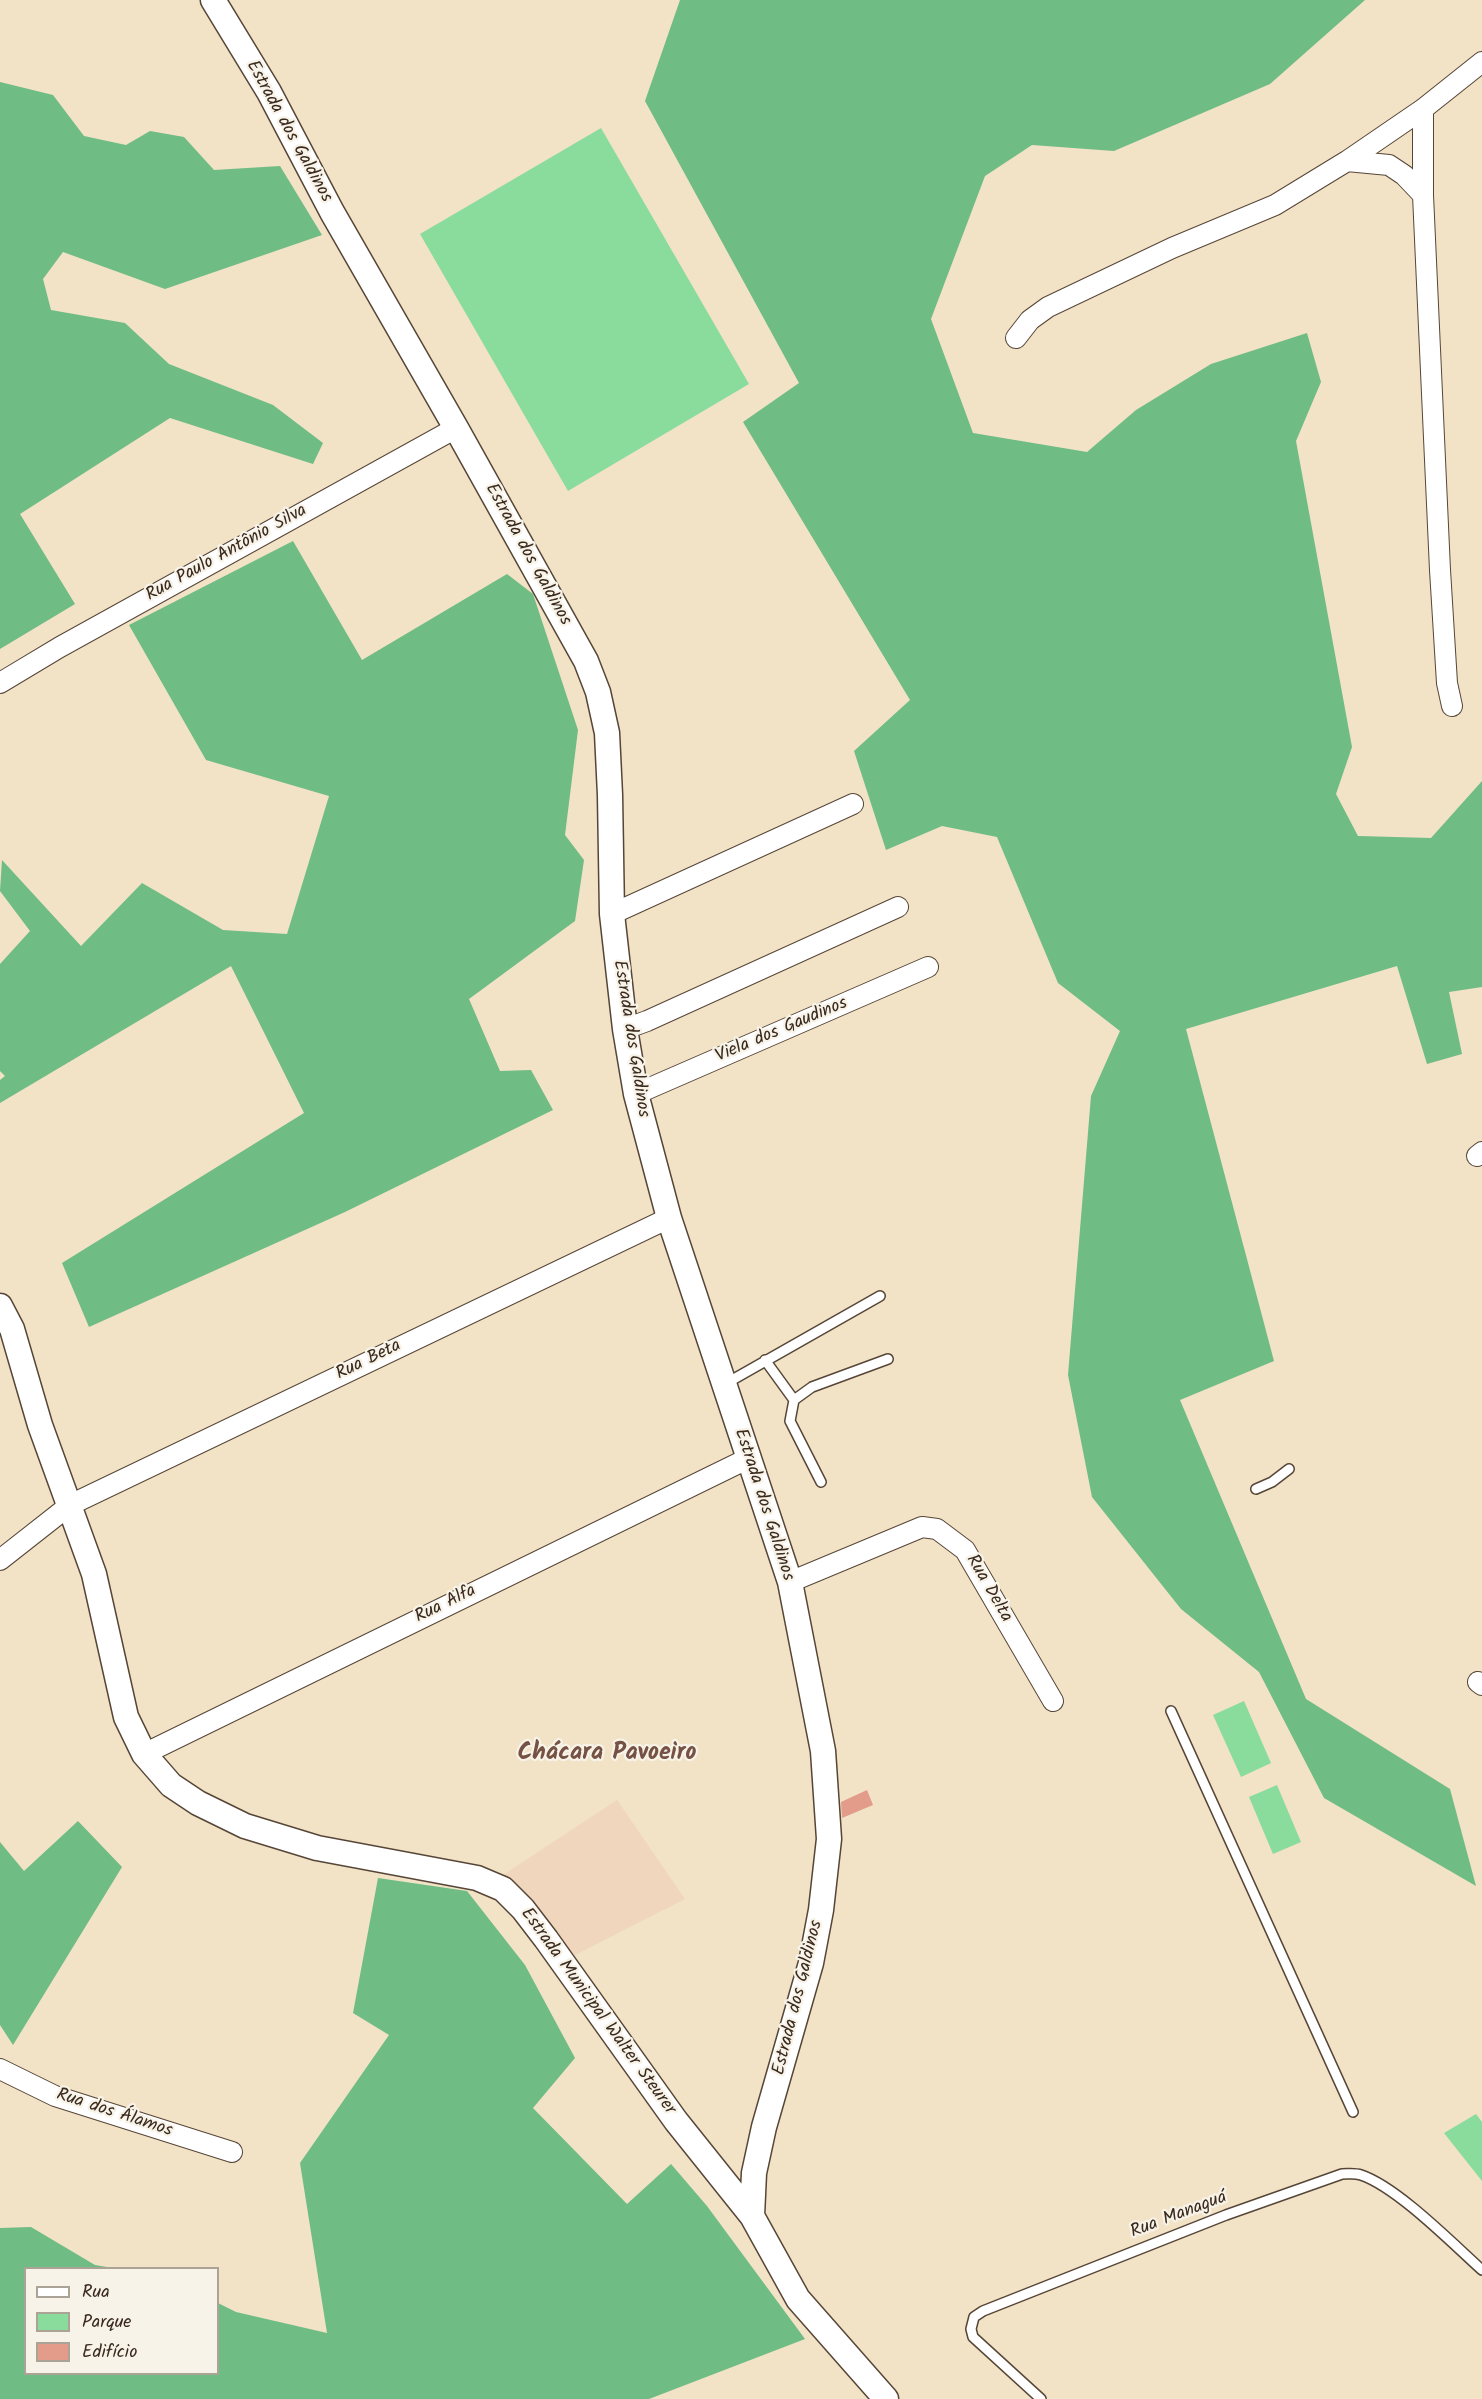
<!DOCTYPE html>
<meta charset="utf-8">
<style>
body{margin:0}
#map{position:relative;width:1482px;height:2399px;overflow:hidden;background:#f2e2c6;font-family:Kalam,sans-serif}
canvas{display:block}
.legend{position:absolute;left:24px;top:2267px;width:195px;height:108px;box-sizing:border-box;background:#f7f3e8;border:2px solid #aca397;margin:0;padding:8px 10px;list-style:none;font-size:18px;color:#3b2a1e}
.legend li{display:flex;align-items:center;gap:12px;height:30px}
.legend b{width:30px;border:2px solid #aca397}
</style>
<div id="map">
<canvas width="1482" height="2399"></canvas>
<ul class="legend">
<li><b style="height:8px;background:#fff"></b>Rua</li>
<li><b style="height:16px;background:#8adc9c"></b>Parque</li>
<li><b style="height:16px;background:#e39b8a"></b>Edifício</li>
</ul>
</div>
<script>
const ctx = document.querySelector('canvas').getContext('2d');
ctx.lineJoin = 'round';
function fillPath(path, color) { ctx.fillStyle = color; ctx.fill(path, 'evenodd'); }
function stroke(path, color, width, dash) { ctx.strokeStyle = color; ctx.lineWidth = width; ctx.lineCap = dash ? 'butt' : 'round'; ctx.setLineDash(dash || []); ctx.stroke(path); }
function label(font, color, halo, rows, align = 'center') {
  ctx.font = font + ' Kalam,sans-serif'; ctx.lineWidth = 4.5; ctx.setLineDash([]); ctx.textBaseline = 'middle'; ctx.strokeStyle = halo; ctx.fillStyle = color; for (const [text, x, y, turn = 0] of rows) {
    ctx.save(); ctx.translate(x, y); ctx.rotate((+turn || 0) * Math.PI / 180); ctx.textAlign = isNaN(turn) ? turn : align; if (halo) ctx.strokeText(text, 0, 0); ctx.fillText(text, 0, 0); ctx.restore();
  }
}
fillPath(new Path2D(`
 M617 1800 685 1899 575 1955 500 1877Z`), '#f0d6bc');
fillPath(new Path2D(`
 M601 128 749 384 568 491 420 234Z
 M1244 1701 1271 1763 1241 1777 1213 1715Z
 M1277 1785 1301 1842 1273 1854 1249 1797Z
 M1476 2114 1482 2122V2181L1444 2133Z`), '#8adc9c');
fillPath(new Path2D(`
 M680 0H1365L1270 84 1114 151 1032 145 985 176 931 319 973 433 1087 452 1136 410 1211 364 1307 333 1321 382 1296 441 1352 747 1336 794 1358 836 1431 838 1482 781V987L1449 992 1462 1054 1427 1064 1397 966 1186 1029 1274 1361 1180 1400 1306 1699 1450 1789 1476 1886 1324 1798 1259 1672 1181 1609 1092 1497 1068 1375 1091 1096 1120 1031 1058 983 997 837 942 826 886 850 854 751 910 700 743 422 799 383 645 101Z
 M0 82 53 95 84 136 126 145 150 131 184 137 214 170 280 166 322 235 165 289 63 252 43 279 51 310 125 323 169 364 273 405 323 443 313 464 170 418 20 514 75 604 0 649Z
 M293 541 362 660 507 574 533 594 578 730 565 835 584 860 575 921 469 999 500 1071 531 1070 553 1110 345 1212 89 1327 62 1263 304 1113 231 966 0 1103V1080L5 1076 0 1071V964L30 931 0 891 2 860 81 946 142 883 223 930 287 934 329 796 206 760 129 625Z
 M78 1821 122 1867 13 2045 0 2025V1842L24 1871Z
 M378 1878 467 1891 525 1965 575 2058 533 2108 627 2204 671 2164 707 2206 805 2339 649 2399H0V2228L31 2227 95 2265 113 2268H26V2374H218V2303L236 2312 327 2333 300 2163 389 2035 353 2013Z`), '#6fbc84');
fillPath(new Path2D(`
 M867 1790 873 1805 842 1818 841 1802Z`), '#e39b8a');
const service = new Path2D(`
 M765 1360 794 1400
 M725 1384 880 1296
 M821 1482 790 1421 794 1400 812 1387 888 1359
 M1256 1489 1272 1482 1289 1469
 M1171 1711 1353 2112
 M1041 2399 973 2337 971 2329 974 2317 983 2311 1226 2215 1342 2174C1349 2174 1355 2173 1361 2175 1397 2187 1452 2243 1482 2270`);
const minor = new Path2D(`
 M1423 109V195L1440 570 1447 683 1452 706
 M1347 161 1389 165 1404 175 1423 195
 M1016 338 1030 320 1048 307 1172 248 1275 205 1347 161 1423 109 1482 62
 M0 683 60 647 456 428
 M612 914 853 804
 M625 1029 647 1021 898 907
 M636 1094 928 967
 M1477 1156 1482 1152
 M0 1560 70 1505 669 1218
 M790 1582 922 1527 937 1529 965 1550 1053 1701
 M1478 1682 1482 1685
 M144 1754 749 1458
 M0 2069 55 2096 232 2152`);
const tertiary = new Path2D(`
 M213 0 269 92 332 212 456 428 586 661 598 692 607 733 610 795 612 914 625 1029 636 1094 669 1218 790 1582 823 1751 829 1839 821 1910 811 1963 764 2127 754 2173 752 2216
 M0 1306 12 1329 40 1425 94 1574 126 1717 144 1754 171 1785 198 1803 245 1826 317 1848 477 1878 503 1889 523 1909 546 1939 676 2121 752 2216 798 2299 886 2399`);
stroke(service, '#564637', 12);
stroke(minor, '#564637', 22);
stroke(tertiary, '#564637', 27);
stroke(service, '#fff', 9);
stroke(minor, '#fff', 20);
stroke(tertiary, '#fff', 24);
label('18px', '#3b2a1e', '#f7f3e8', [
 ["Estrada dos Galdinos",288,132,61],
 ["Rua Paulo Antônio Silva",227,554,-29],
 ["Estrada dos Galdinos",527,555,61],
 ["Viela dos Gaudinos",782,1031,-23],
 ["Estrada dos Galdinos",630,1039,81],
 ["Rua Beta",369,1361,-26],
 ["Estrada dos Galdinos",763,1505,72],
 ["Rua Delta",988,1589,60],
 ["Rua Alfa",446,1605,-26],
 ["Estrada dos Galdinos",799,1998,-76],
 ["Estrada Municipal Walter Steurer",597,2012,54],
 ["Rua dos Álamos",114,2114,18],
 ["Rua Managuá",1179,2216,-21]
]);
label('bold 24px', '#765244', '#f7f3e8', [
 ["Chácara Pavoeiro",607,1755]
]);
</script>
